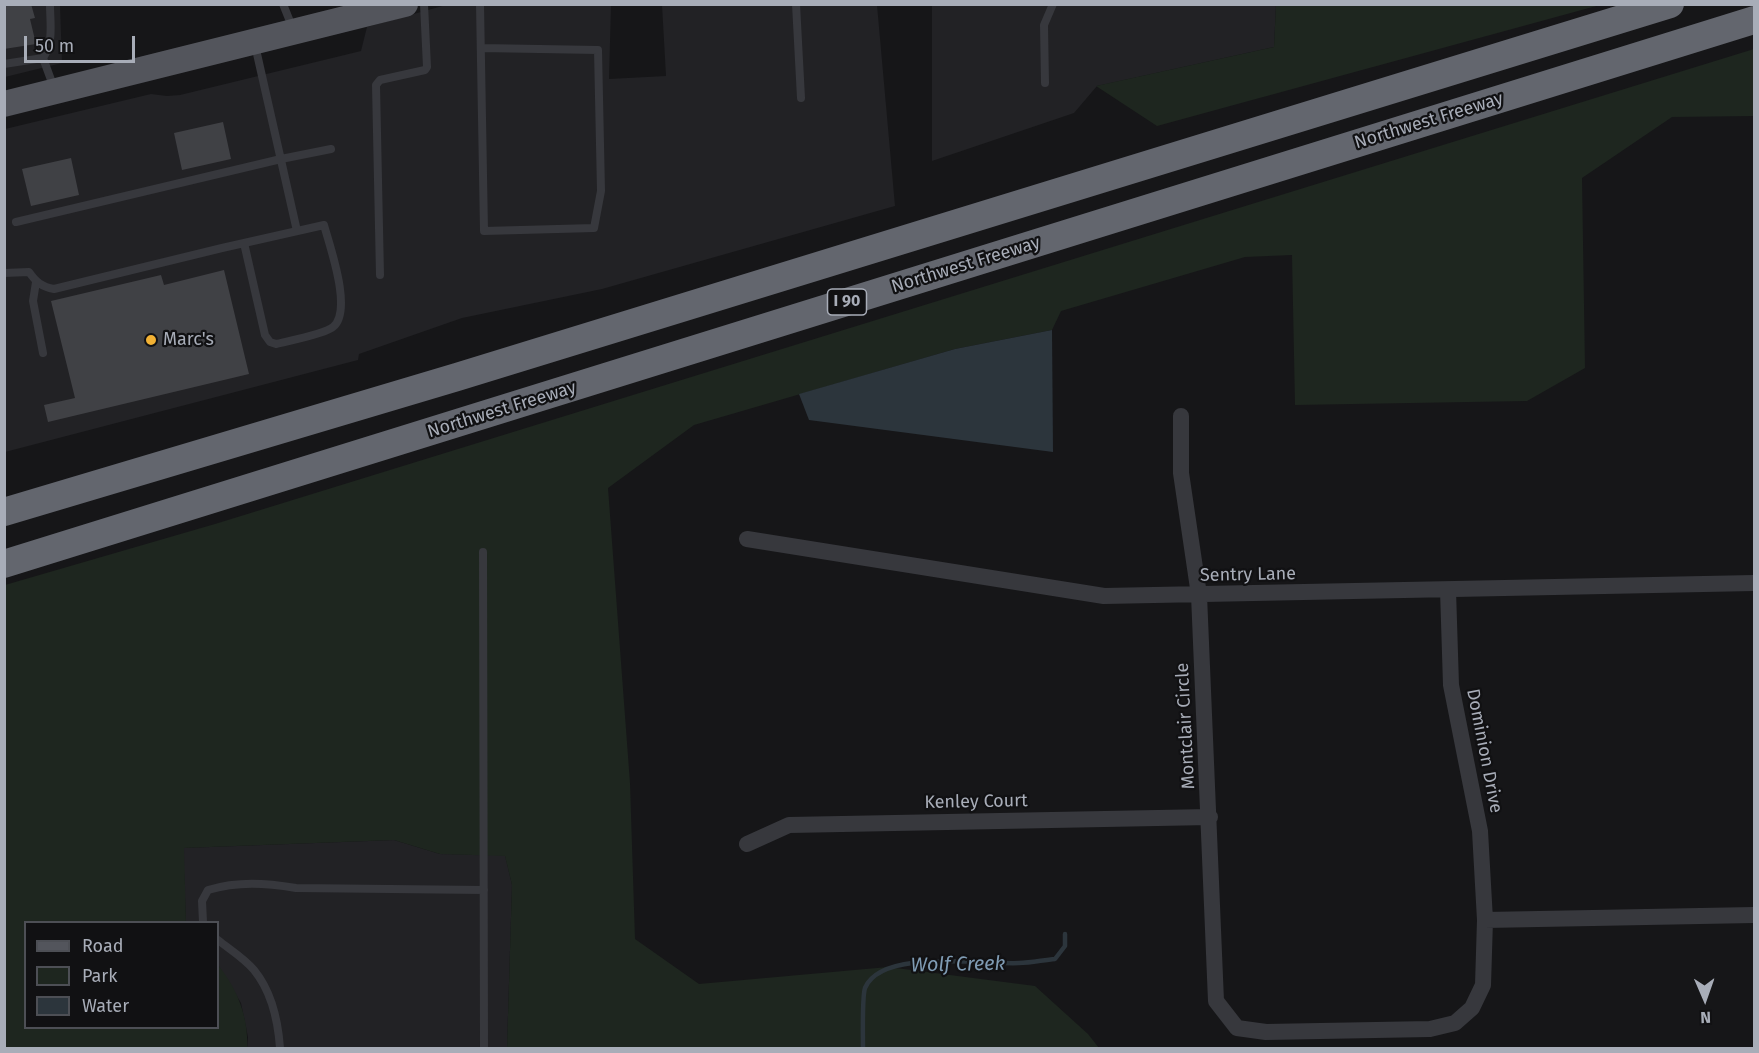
<!DOCTYPE html>
<style>
body{margin:0}
#map{position:relative;width:1759px;height:1053px;overflow:hidden;background:#161618;font-family:"Fira Sans",sans-serif}
canvas{display:block}
.frame{position:absolute;inset:0;border:6px solid #a8adb8;pointer-events:none}
.legend{position:absolute;left:24px;top:921px;width:195px;height:108px;box-sizing:border-box;background:#111113;border:2px solid #4d4f55;margin:0;padding:8px 10px;list-style:none;font-size:18px;color:#a8adb8}
.legend li{display:flex;align-items:center;gap:12px;height:30px}
.legend b{width:30px;border:2px solid #4d4f55}
.north{position:absolute;left:1675px;top:969px;width:60px;height:60px;-webkit-text-stroke:4px #111113;paint-order:stroke;rotate:178deg;font-size:16px;font-weight:700;line-height:24px;text-align:center;color:#a8adb8}
.north::after{content:'';display:block;margin:auto;width:21px;height:27px;background:#a8adb8;clip-path:polygon(50% 0,100% 100%,50% 72%,0 100%)}
.scale{position:absolute;left:24px;top:36px;width:111px;height:27px;box-sizing:border-box;border:3px solid #a8adb8;border-top:0;padding-left:8px;font-size:18px;line-height:21px;white-space:nowrap;color:#a8adb8;-webkit-text-stroke:4px #111113;paint-order:stroke}
</style>
<div id="map">
<canvas width="1759" height="1053"></canvas>
<div class="frame"></div>
<ul class="legend">
<li><b style="height:8px;background:#53555c"></b>Road</li>
<li><b style="height:16px;background:#1e261f"></b>Park</li>
<li><b style="height:16px;background:#2c353c"></b>Water</li>
</ul>
<div class="north">N</div>
<div class="scale">50 m</div>
</div>
<script>
const ctx = document.querySelector('canvas').getContext('2d');
ctx.lineJoin = 'round';
function fillPath(path, color) { ctx.fillStyle = color; ctx.fill(path, 'evenodd'); }
function stroke(path, color, width, dash) { ctx.strokeStyle = color; ctx.lineWidth = width; ctx.lineCap = dash ? 'butt' : 'round'; ctx.setLineDash(dash || []); ctx.stroke(path); }
function label(font, color, halo, rows, align = 'center') {
  ctx.font = font + ' "Fira Sans",sans-serif'; ctx.lineWidth = 4.5; ctx.setLineDash([]); ctx.textBaseline = 'middle'; ctx.strokeStyle = halo; ctx.fillStyle = color; for (const [text, x, y, turn = 0] of rows) {
    ctx.save(); ctx.translate(x, y); ctx.rotate((+turn || 0) * Math.PI / 180); ctx.textAlign = isNaN(turn) ? turn : align; if (halo) ctx.strokeText(text, 0, 0); ctx.fillText(text, 0, 0); ctx.restore();
  }
}
fillPath(new Path2D(`
 M5 5H60L62 63 5 77Z
 M446 5H611L609 79 666 76 662 5H877L895 206 602 289 462 318 359 354 358 360 5 452V129L151 94 167 96 180 95 361 51 367 27Z
 M932 5H1276L1274 47 1097 86 1074 113 932 161Z
 M394 840 440 854 505 855 512 885 507 1048H247L248 1037 241 1003 218 965V922H186L183 848Z`), '#222225');
fillPath(new Path2D(`
 M1276 5V4L1600 5 1157 126 1096 86 1274 47Z
 M1754 49V116L1672 117 1582 178 1585 368 1527 401 1295 405 1292 255 1245 257 1061 311 1052 330 955 349 694 425 608 488 630 783 635 939 699 984 888 967 1035 986 1088 1034 1099 1048H507L512 885 505 856 440 854 394 840 184 848 186 922H26V1028H218V965C237 988 249 1018 247 1048H5V585L215 524Z`), '#1e261f');
fillPath(new Path2D(`
 M1052 330 1053 452 809 420 799 394 955 349Z`), '#2c353c');
stroke(new Path2D(`
 M863 1048C863 1037 862 997 865 988 882 948 984 965 1019 963 1031 963 1043 960 1055 959L1065 946V934`), '#2c353c', 4.5);
fillPath(new Path2D(`
 M4 4H31L35 18 30 19 36 44 4 49Z
 M223 122 231 159 182 170 174 133Z
 M71 158 79 195 31 206 22 169Z
 M224 270 249 374 48 422 44 405 75 398 51 301 161 275 164 285Z`), '#404145');
stroke(new Path2D(`
 M283 4 293 29
 M480 4 484 231 594 228 601 191 598 50 481 48
 M796 4 801 98
 M255 45 297 231
 M43 58C54 42 50 23 50 4
 M4 64 43 58 54 88
 M1045 83 1044 25 1053 4
 M16 222 281 159 331 149
 M4 273 29 272C36 282 42 287 54 289L222 248 324 225C330 247 353 311 333 327 325 334 288 341 276 344L270 342 265 335 244 243
 M380 275 376 85 380 80 425 70 427 67 424 4
 M36 282 33 301 43 353
 M483 552 484 1048
 M203 922 202 901 208 890C238 881 266 883 296 888L484 890
 M218 940C229 949 244 958 254 970 272 992 278 1020 280 1048`), '#37383d', 8);
stroke(new Path2D(`
 M1181 416V473L1199 595 1216 1001 1237 1028 1266 1032 1430 1029 1455 1023 1472 1008 1483 985 1485 920 1480 831 1451 685 1448 590
 M747 539 1104 596 1754 583
 M747 844 789 825 1210 817
 M1485 920 1754 915`), '#37383d', 16);
stroke(new Path2D(`
 M4 104 405 4`), '#53555c', 26);
stroke(new Path2D(`
 M4 512 457 377 1670 4
 M4 564 1754 20`), '#63666e', 28);
for (const [x, y, r, color] of [
 [151,340,6,"#f2b134"]
]) { const dot = new Path2D(); dot.arc(x, y, r, 0, 2 * Math.PI); ctx.fillStyle = color; ctx.fill(dot); stroke(dot, '#111113', 2); }
for (const [x, y, w] of [
 [847,302,39]
]) { const box = new Path2D(); box.roundRect(x - w / 2, y - 13, w, 26, 4.5); ctx.fillStyle = '#111113'; ctx.fill(box); stroke(box, '#a8adb8', 1.5); }
label('bold 16px', '#a8adb8', null, [
 ["I 90",847,302]
]);
label('18px', '#a8adb8', '#111113', [
 ["Northwest Freeway",1429,121,-17],
 ["Northwest Freeway",966,265,-17],
 ["Northwest Freeway",502,410,-17],
 ["Sentry Lane",1248,575,-1],
 ["Montclair Circle",1186,726,-93],
 ["Dominion Drive",1484,751,79],
 ["Kenley Court",976,802,-1]
]);
label('18px', '#a8adb8', '#111113', [
 ["Marc's",163,340]
], 'left');
label('italic 20px', '#7f9bb3', '#111113', [
 ["Wolf Creek",958,965,-1]
]);
</script>
